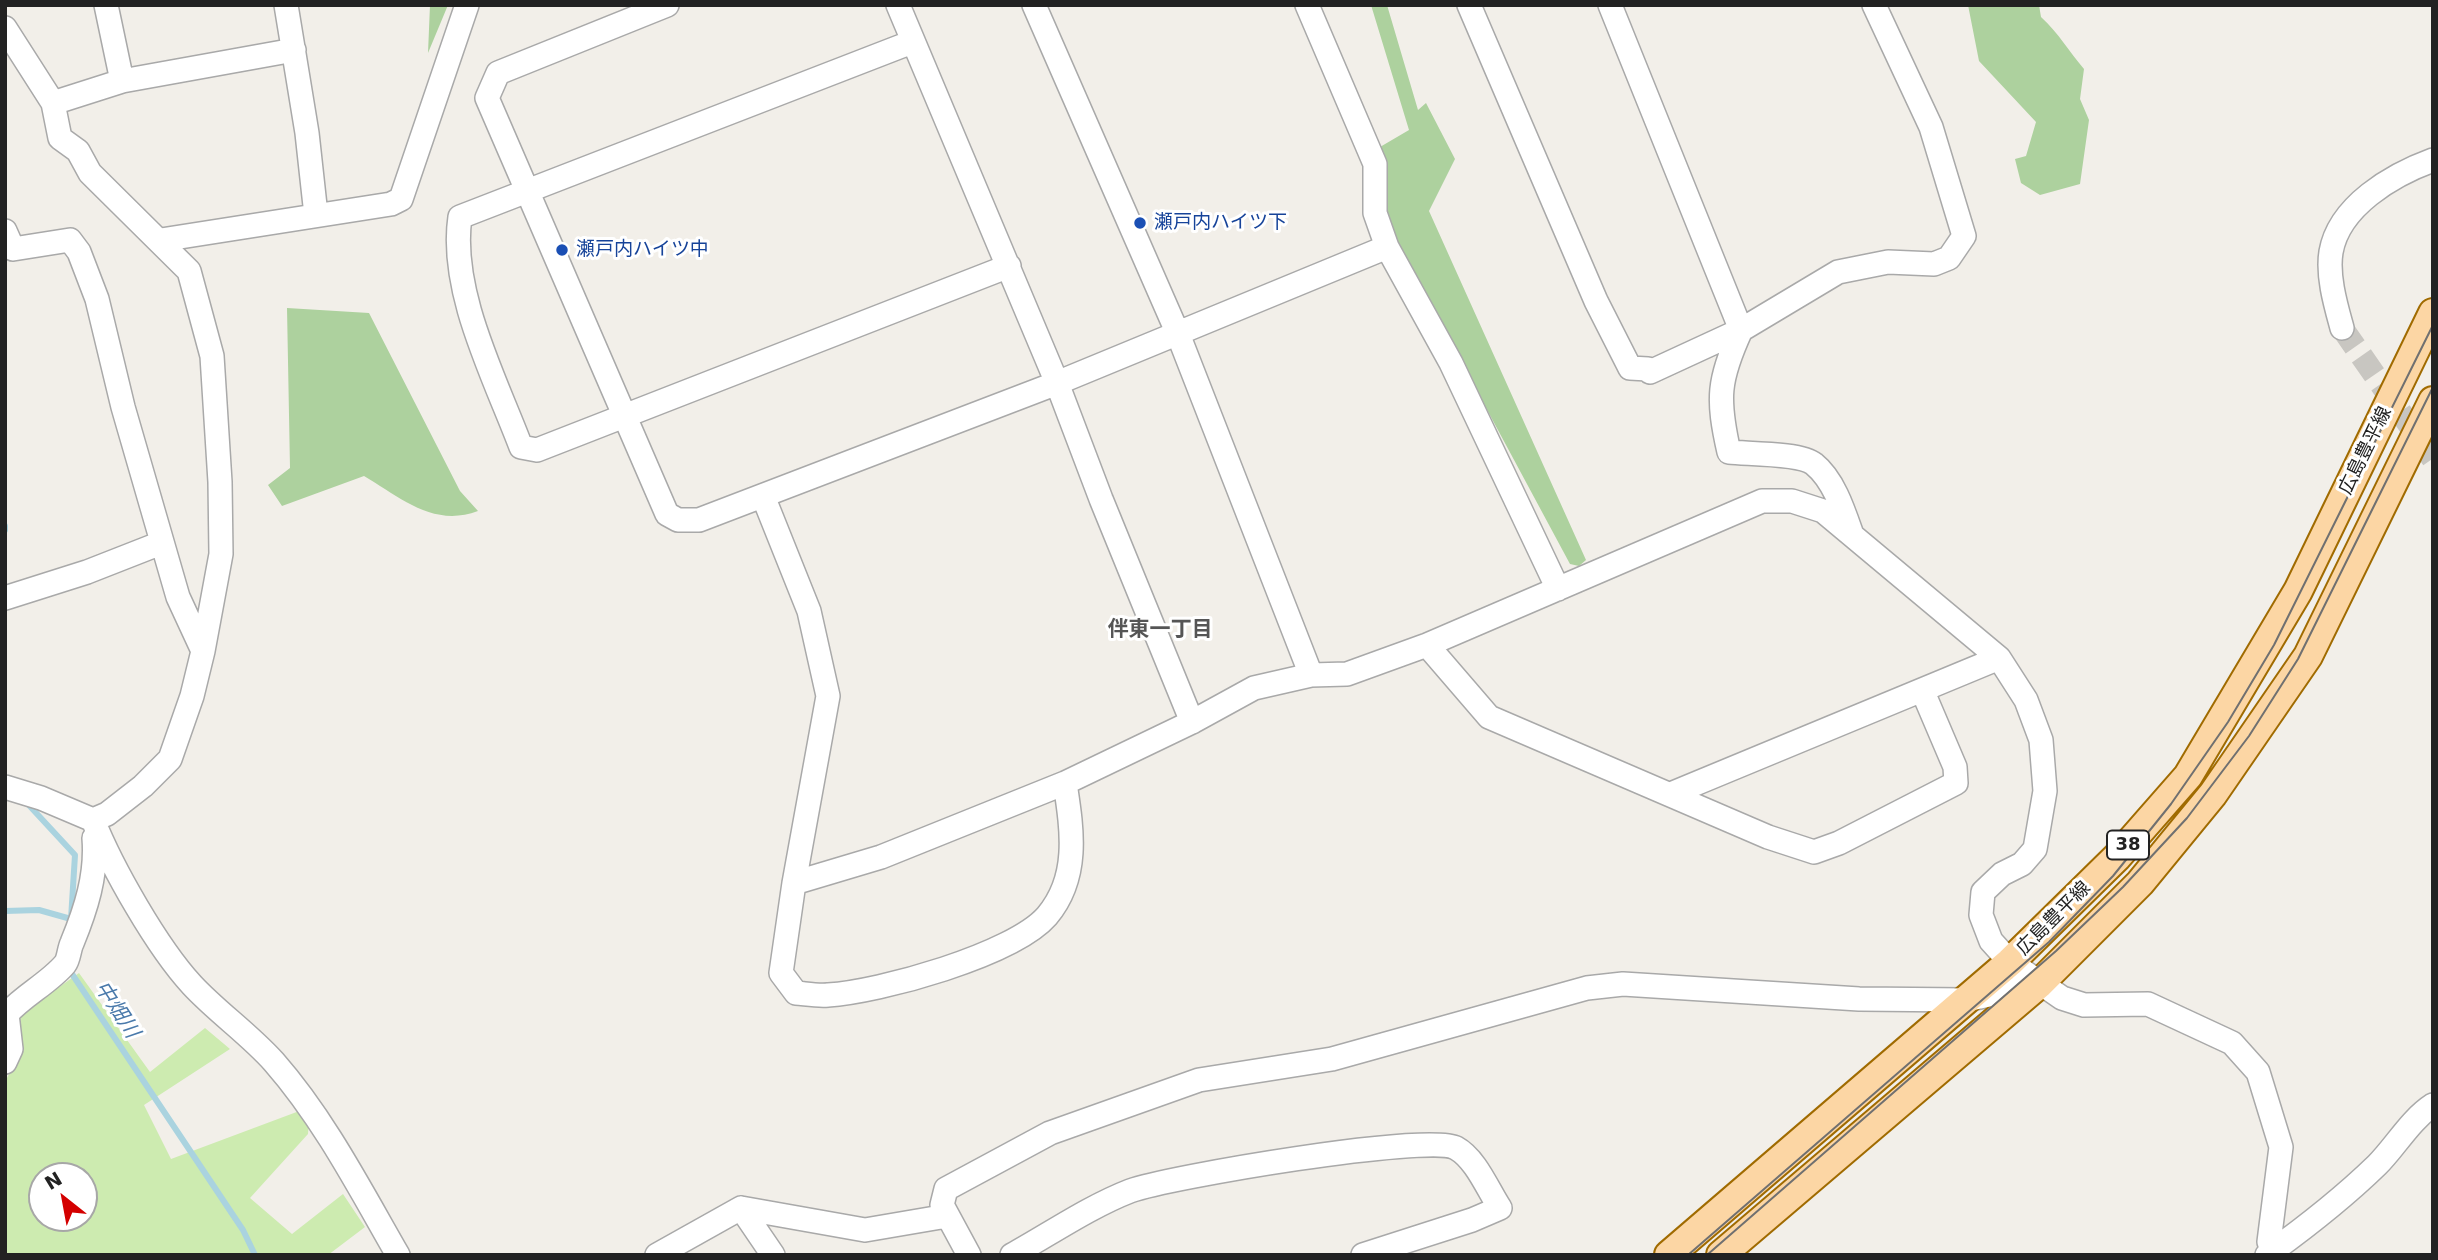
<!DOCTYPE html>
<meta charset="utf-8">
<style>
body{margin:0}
#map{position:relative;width:2438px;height:1260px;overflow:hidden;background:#f2efe9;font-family:"DejaVu Sans",sans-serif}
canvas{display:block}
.frame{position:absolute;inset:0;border:7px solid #222;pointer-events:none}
.north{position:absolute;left:28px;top:1162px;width:70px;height:70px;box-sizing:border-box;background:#fff;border:2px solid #a7a7a7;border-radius:50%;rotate:329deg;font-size:19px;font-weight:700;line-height:28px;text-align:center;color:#222}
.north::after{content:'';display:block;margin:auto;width:24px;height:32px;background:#d40000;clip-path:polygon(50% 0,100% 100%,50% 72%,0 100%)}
</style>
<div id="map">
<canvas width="2438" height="1260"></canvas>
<div class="frame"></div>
<div class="north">N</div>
</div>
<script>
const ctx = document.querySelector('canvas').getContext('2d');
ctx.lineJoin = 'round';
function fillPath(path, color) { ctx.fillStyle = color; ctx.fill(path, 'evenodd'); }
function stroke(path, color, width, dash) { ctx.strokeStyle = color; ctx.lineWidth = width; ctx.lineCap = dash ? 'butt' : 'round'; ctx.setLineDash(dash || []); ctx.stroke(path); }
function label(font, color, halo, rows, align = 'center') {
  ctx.font = font + ' "DejaVu Sans","Noto Sans JP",sans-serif'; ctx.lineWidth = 6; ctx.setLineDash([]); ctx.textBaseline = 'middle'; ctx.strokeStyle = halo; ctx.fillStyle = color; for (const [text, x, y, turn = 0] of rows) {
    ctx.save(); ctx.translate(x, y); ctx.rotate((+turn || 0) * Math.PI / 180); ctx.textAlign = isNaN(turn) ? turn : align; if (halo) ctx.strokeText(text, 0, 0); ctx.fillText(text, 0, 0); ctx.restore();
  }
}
fillPath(new Path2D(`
 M79 973 150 1072 205 1028 230 1049 144 1105 171 1159 310 1107 308 1134 250 1198 292 1234 343 1194 365 1227 328 1255H5V1082L15 1062 21 1014ZM42 1176H84V1218H42Z`), '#cdebb0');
fillPath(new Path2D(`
 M430 5H448L428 53Z
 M1371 5H1387L1418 110 1426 103 1455 159 1429 211 1586 560 1579 566 1570 564 1385 220 1380 147 1409 130Z
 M1968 5H2039L2041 17C2060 35 2068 50 2084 69L2080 99 2089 120 2080 184 2040 195 2021 183 2015 159 2026 156 2036 122 1979 61Z
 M287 308 369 313 460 491 478 511C433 528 400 497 364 476L282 506 268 485 290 468Z`), '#add19e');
stroke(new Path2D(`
 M5 526V530
 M26 802 75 855 71 919
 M5 911 39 910 71 919
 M68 968 243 1230 255 1255`), '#aad3df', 6);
stroke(new Path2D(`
 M2342 328 2433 459`), '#c8c6c1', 23, [23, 11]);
const minor = new Path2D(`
 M106 5 122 81
 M286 5 307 133 316 215
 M667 5 498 73 487 98 667 514 678 520H699L1057 383 1387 247
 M898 5 1057 383 1101 499 1192 722
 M1034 5 1178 334 1311 675
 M1307 5 1375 164V213L1387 247 1451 363 1558 589
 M1469 5 1596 301 1630 368 1648 369 1650 372 1741 330 1838 272 1888 262 1934 264 1949 258 1964 236 1931 127 1874 5
 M1610 5 1741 330C1718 380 1717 399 1729 452 1748 454 1801 453 1814 464 1834 480 1844 512 1852 535
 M5 28 53 103 60 138 78 151 90 173 189 271 212 356 220 482 221 554 203 651 192 696 170 759 143 786 107 814 93 820
 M912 42 460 217C449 291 495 378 521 447L537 450 1009 266
 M53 103 122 81 294 50
 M5 231 13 249 70 240 79 252 97 299 123 407 178 597 203 651
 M161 240 391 204 401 199 467 5
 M2342 328C2336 306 2327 276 2331 252 2339 206 2392 175 2433 160
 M763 496 809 611 828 696 794 883 781 973 796 993C807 994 818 996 828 995 879 992 1013 955 1047 916 1080 877 1072 829 1065 783
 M5 598 87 572 161 543
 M1427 645 1489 717 1768 837 1814 852 1839 843 1956 783 1955 767 1923 692
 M5 787 41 798 93 820C112 868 157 947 192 985 217 1012 249 1034 274 1062 324 1119 360 1189 398 1255
 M1673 793 1999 658
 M794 883 881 857 1065 783 1192 722 1254 688 1311 675 1347 674 1427 645 1762 501H1792L1823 511 1999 658 2026 700 2041 740 2045 791 2035 849 2022 864 2002 874 1983 892 1981 915 1991 941 2010 962 2062 998 2084 1005 2148 1004 2232 1043 2258 1072 2281 1147 2269 1242 2275 1255
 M5 1062 11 1049 7 1014C24 995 49 983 65 964 69 959 69 949 72 943 86 909 97 875 94 838
 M741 1208 773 1255
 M657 1255 741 1208 865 1230 947 1216
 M969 1255 942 1205 946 1189 1050 1133 1199 1080 1332 1059 1587 988 1623 984 1859 999 1966 1000 2039 984
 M1012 1255C1050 1234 1089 1207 1130 1191 1168 1177 1428 1133 1456 1148 1476 1159 1488 1190 1500 1208L1472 1220 1363 1255
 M2267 1255C2306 1227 2343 1198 2377 1165 2396 1146 2410 1120 2433 1105`);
const major = new Path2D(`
 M1669 1255 2010 962 2117 857 2188 776 2298 591 2433 313
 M1721 1255 2039 984 2140 883 2213 794 2308 656 2433 401`);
stroke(minor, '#a9a9a9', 26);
stroke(major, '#a06b00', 32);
stroke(minor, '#fff', 23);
stroke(major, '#fcd6a4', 28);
stroke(new Path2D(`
 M1688 1255 2049 942 2113 876 2171 804 2228 722 2274 645 2433 325
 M1707 1255 2056 951 2123 887 2187 818 2249 736 2298 659 2433 387`), '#707070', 2);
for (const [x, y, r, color] of [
 [1140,223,7,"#1a4fb4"],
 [562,250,7,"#1a4fb4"]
]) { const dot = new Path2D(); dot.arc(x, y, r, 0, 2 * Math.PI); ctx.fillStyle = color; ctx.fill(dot); stroke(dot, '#fff', 2.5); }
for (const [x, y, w] of [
 [2128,845,42]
]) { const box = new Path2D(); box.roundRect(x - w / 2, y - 14.5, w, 29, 5); ctx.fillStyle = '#fff'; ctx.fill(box); stroke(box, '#222', 2); }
label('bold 18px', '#222', null, [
 ["38",2128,845]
]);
label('19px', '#164399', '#fff', [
 ["瀬戸内ハイツ下",1154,223],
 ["瀬戸内ハイツ中",576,250]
], 'left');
label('19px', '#222', '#fff', [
 ["広島豊平線",2366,451,-64],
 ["広島豊平線",2054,919,-45]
]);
label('bold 21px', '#555', '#fff', [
 ["伴東一丁目",1160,631]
]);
label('italic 21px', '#4a7aab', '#fff', [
 ["中畑川",116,1010,57]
]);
</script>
